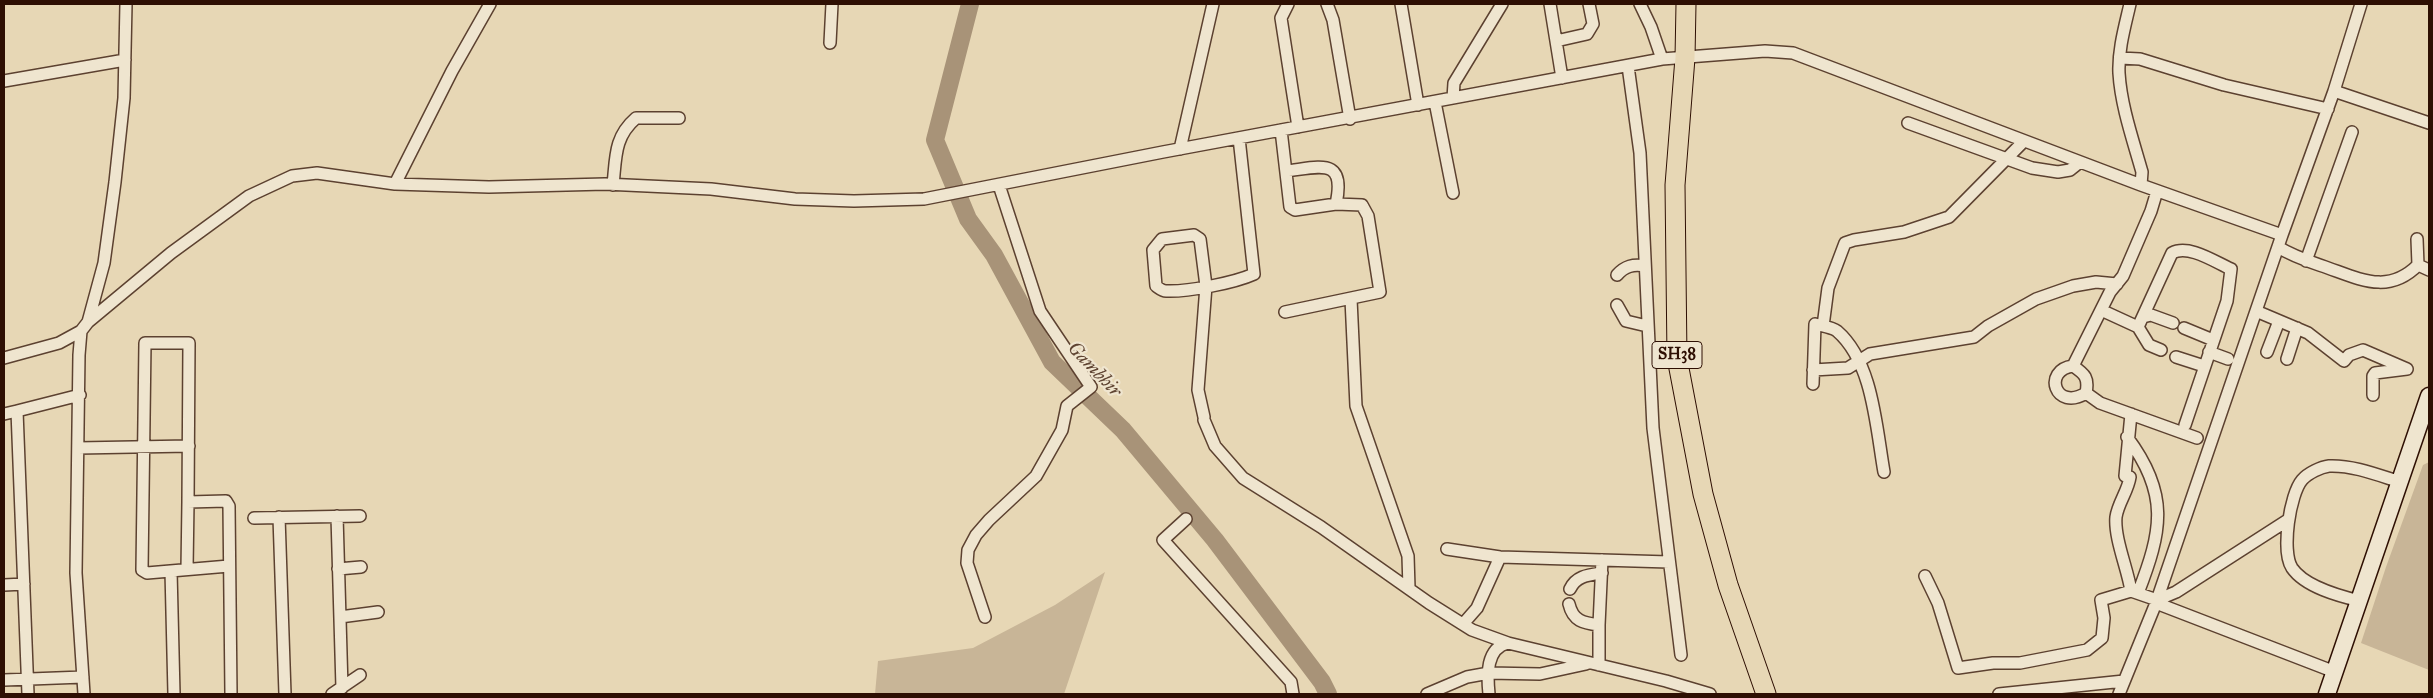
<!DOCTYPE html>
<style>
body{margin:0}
#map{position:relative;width:2433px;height:698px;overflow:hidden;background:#e7d7b5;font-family:"IM FELL Great Primer",serif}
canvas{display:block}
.frame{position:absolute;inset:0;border:5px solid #2e0f03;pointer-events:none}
</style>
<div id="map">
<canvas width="2433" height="698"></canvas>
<div class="frame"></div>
</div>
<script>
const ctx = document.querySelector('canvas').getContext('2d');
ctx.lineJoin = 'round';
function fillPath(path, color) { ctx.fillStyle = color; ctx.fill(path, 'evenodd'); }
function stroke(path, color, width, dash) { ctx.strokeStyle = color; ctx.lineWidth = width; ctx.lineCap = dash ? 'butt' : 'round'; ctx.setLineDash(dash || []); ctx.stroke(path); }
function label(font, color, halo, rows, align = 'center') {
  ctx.font = font + ' "IM FELL Great Primer",serif'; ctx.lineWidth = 4.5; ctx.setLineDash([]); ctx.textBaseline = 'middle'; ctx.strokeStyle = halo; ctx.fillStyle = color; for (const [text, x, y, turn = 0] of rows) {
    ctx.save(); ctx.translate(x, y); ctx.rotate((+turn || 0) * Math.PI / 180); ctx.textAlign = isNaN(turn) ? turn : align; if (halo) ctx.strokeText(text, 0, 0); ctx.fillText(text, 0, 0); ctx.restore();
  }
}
fillPath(new Path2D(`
 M2429 462V670L2361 643 2386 567 2423 465Z
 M1105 572 1064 694H875L878 661 973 648 1055 605Z`), '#c8b597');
stroke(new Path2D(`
 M970 4 935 140 968 219 994 255 1052 362 1123 430 1215 540 1322 682 1328 694`), '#a89378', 18);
const street = new Path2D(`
 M490 4 452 71 395 184 489 187 605 184 711 189 795 199 854 201 924 199 1163 152 1662 59
 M1288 4 1281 18 1298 127
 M1327 4 1333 20 1350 119
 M1401 4 1418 105
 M1550 4 1562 78
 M1640 4 1651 27 1662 59 1765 51 1793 53 2141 185 2282 235 2334 91 2429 123
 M2130 4C2125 26 2118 50 2119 73 2121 106 2133 140 2142 172L2141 185
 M1556 41 1587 34 1593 24 1589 4
 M830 43 832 4
 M2120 58 2140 59 2224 85 2328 109
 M1628 66 1640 153 1653 428 1681 655
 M4 81 125 60
 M2334 91 2361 4
 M1453 98 1454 83 1502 4
 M1435 102 1453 193
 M1908 123 2032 168 2058 172 2070 170 2080 162
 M1281 130 1290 207 1295 210 1336 204C1346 157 1321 167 1286 171
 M1180 149 1213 4
 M613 185C616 157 614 137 636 118H679
 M2417 239 2418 265
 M2278 247C2294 257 2311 262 2328 268 2362 280 2389 294 2418 265L2429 270
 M2306 261 2352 132
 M1617 275C1625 266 1633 264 1645 266
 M1351 299 1356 406 1408 556 1409 588
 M1617 305 1626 321 1647 326
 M2101 310 2138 327 2149 345 2161 350
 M2256 311 2308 333 2344 361 2349 355 2363 350 2407 369 2375 373 2373 376V395
 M1285 312 1380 292 1368 216 1362 205 1336 204
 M2143 317 2151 315 2173 323
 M88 322 171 253 249 196 292 176 317 173 395 184
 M1823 326 1828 288 1845 243 1854 240 1904 232 1949 217 2024 141
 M2138 327 2172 253C2189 244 2215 262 2231 269L2227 301 2185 425
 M2184 328 2213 340
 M2209 352 2228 359
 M2267 352 2279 321
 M2176 357 2204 366
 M4 358 59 343 81 331
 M2287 359 2297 328
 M2073 366 2110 292 2123 276 2151 211 2157 191
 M2073 366C2085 374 2089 378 2086 393 2055 412 2042 370 2073 366Z
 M1813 370 1848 368 1870 354 1974 337 1988 326 2036 299 2073 286 2096 282 2117 284
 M1813 384 1815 324C1822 326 1832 327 1837 331 1873 362 1876 427 1884 472
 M2086 393 2100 403 2197 438
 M4 414 17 411
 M1204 417 1198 390 1206 286 1200 239 1194 235 1162 239 1153 250 1156 286C1159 288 1162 291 1166 291 1187 292 1234 283 1254 274L1239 138
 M1204 420 1215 446 1243 478 1321 527 1429 603 1472 630 1508 643 1666 681 1710 694
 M2127 437C2170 494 2162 531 2138 593
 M78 448 189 446
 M2125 476 2131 414
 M2130 477C2128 491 2118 503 2116 517 2114 538 2128 570 2131 591
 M337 516 342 688
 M279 517 285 694
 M254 518 360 516
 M1186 519 1163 540 1291 682 1293 694
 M1447 549 1500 557 1669 562
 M229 566 147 573 142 570 145 343H189L188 502 226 501 229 506 231 694
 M187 569 188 502
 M338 569 361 567
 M171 571 174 694
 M1925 576 1938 603 1958 668 1993 663H2020L2087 650 2102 638 2104 618 2101 600 2131 591 2157 600 2176 592 2288 520
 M4 585 24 584
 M1570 589C1576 576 1588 575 1602 573
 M2360 601C2339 596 2305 587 2292 568 2281 551 2290 494 2302 480 2308 473 2321 467 2329 466 2353 465 2378 475 2400 482
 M2156 603 2335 672
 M1569 604C1573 621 1583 623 1599 625L1602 560
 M340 617 378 612
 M985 617 967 563 968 550 976 535 989 520 1036 476 1062 430 1067 406 1091 387 1040 311 999 185
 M1463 624 1477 608 1500 557
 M1599 625V665
 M4 680 83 677
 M28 694 17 411 80 395
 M84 694 76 573 79 355 81 331 88 322 104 263 115 182 124 98 126 4
 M332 694 360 675
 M1427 694 1467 677 1489 673 1540 674 1586 664
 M1489 694C1487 675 1486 648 1508 643
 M1999 694 2124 681
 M2119 694 2156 603 2282 235`);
const secondary = new Path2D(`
 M2327 694 2429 396`);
const primary = new Path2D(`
 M1686 4 1685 58 1675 185 1677 358 1703 494 1728 585 1766 694`);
stroke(street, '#5c4130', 14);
stroke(secondary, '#2e0f03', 19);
stroke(primary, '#2e0f03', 21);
stroke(street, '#efe5cf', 11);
stroke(secondary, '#efe5cf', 16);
stroke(primary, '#e7d7b5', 19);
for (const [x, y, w] of [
 [1677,355,50]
]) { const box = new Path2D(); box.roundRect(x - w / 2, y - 13.5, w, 27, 4); ctx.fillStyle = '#efe5cf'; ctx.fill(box); stroke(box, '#2e0f03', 1); }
label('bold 16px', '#2e0f03', null, [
 ["SH38",1677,355]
]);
label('italic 19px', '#5f4432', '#efe5cf', [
 ["Gambhir",1094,370,46]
]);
</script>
